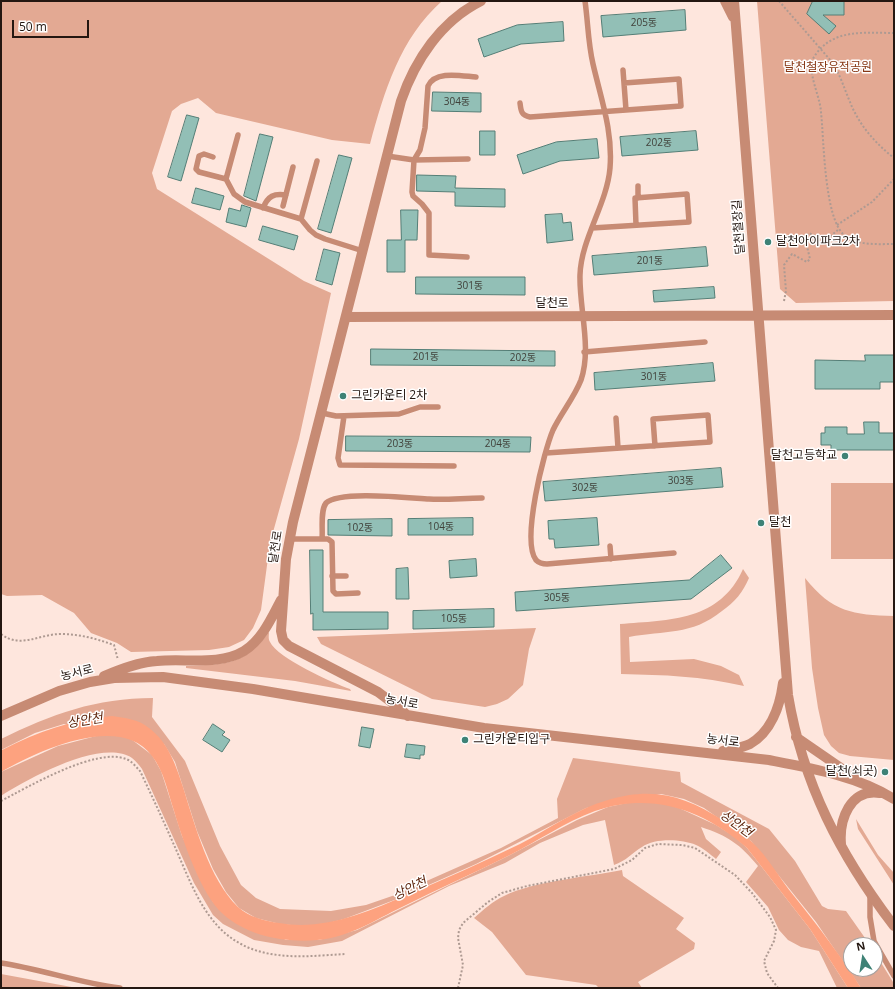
<!DOCTYPE html>
<meta charset="utf-8">
<style>
body{margin:0}
#map{position:relative;width:895px;height:989px;overflow:hidden;background:#fee6dd;font-family:"Open Sans",sans-serif}
canvas{display:block}
.frame{position:absolute;inset:0;border:2px solid #241711;pointer-events:none}
.north{position:absolute;left:843px;top:937px;width:40px;height:40px;box-sizing:border-box;background:#fff;border:1px solid #a7a2a0;border-radius:50%;rotate:348deg;font-size:11px;font-weight:700;line-height:16px;text-align:center;color:#241711}
.north::after{content:'';display:block;margin:auto;width:14px;height:18px;background:#3e8276;clip-path:polygon(50% 0,100% 100%,50% 72%,0 100%)}
.scale{position:absolute;left:12px;top:20px;width:77px;height:18px;box-sizing:border-box;border:2px solid #241711;border-top:0;padding-left:5px;font-size:12px;line-height:14px;white-space:nowrap;color:#241711;-webkit-text-stroke:3px #fff;paint-order:stroke}
</style>
<div id="map">
<canvas width="895" height="989"></canvas>
<div class="frame"></div>
<div class="north">N</div>
<div class="scale">50 m</div>
</div>
<script>
const ctx = document.querySelector('canvas').getContext('2d');
ctx.lineJoin = 'round';
function fillPath(path, color) { ctx.fillStyle = color; ctx.fill(path, 'evenodd'); }
function stroke(path, color, width, dash) { ctx.strokeStyle = color; ctx.lineWidth = width; ctx.lineCap = dash ? 'butt' : 'round'; ctx.setLineDash(dash || []); ctx.stroke(path); }
function label(font, color, halo, rows, align = 'center') {
  ctx.font = font + ' "Open Sans","Noto Sans KR",sans-serif'; ctx.lineWidth = 3; ctx.setLineDash([]); ctx.textBaseline = 'middle'; ctx.strokeStyle = halo; ctx.fillStyle = color; for (const [text, x, y, turn = 0] of rows) {
    ctx.save(); ctx.translate(x, y); ctx.rotate((+turn || 0) * Math.PI / 180); ctx.textAlign = isNaN(turn) ? turn : align; if (halo) ctx.strokeText(text, 0, 0); ctx.fillText(text, 0, 0); ctx.restore();
  }
}
fillPath(new Path2D(`
 M1 1H442C400 38 384 92 370 144L332 140 216 113 198 98 181 104 172 111 152 173 157 189 304 281 331 293 299 439 270 543 261 610 253 628 244 640 229 647 209 650 131 652 117 643 91 633 74 613 42 595 7 596 1 594Z
 M757 1H894V301L796 303 780 289Z
 M831 483H894V559H831Z
 M743 569 749 578C743 592 735 602 722 611 691 636 665 630 629 637L630 662 694 659 721 666 739 675 744 686C700 676 665 675 621 674L620 624C670 620 720 621 743 569Z
 M805 578C832 612 853 615 894 616V760L850 756 839 753 831 746 824 735 818 708 812 668Z
 M536 628 529 649 523 685 508 699 497 704 485 707 432 699 321 644 317 637Z
 M269 632C269 635 268 639 270 642 277 658 333 683 350 689L351 691 295 681 186 668V666C226 664 243 666 269 632Z
 M153 698 152 717 185 761 220 846 241 885 256 898 280 909 331 911 366 905 395 895 501 848 558 818 557 799 573 758 680 772 681 782 769 829 795 861 822 906 828 909 846 911 870 945H851V969H875V953L893 982 894 988H861L816 922 751 841 704 808 684 799 661 794 586 808 476 864 397 899 344 919 321 925 302 926 280 924 256 918 239 908 226 892 213 869 197 831 175 762 164 744 64 724 35 733 1 750V739C52 714 96 698 153 698Z
 M100 735H117L131 739 152 755 161 771 182 836 213 902 286 940H319L357 930 508 856 577 820 608 807 627 803H661L679 808 716 825 735 837 747 848 810 929 848 988H837L819 951 801 947 788 940 779 930 768 907 746 882 758 866C740 844 728 836 701 827L706 839 721 852 716 859C710 854 703 848 696 845 681 839 655 838 642 847 632 853 626 861 614 865L605 820 583 825 540 843 505 863 449 886 342 941 308 947 283 945 254 940 223 924 213 915 194 883 142 769C139 765 136 761 132 758 101 738 28 779 1 796V772L3 771 58 746Z
 M856 819 878 855 894 873V885L858 829Z
 M622 870 623 876 684 918 676 929 695 943 694 949 638 982 642 988H599L596 985 526 975 492 932 474 918C483 910 493 901 504 896 534 881 588 877 622 870Z
 M1 974 77 988H1Z`), '#e3a993');
fillPath(new Path2D(`
 M112 716C125 718 138 719 149 728 168 742 176 765 183 787 195 825 209 879 238 907 249 917 265 921 279 923 324 931 367 912 407 895 445 879 483 862 520 844 549 829 576 809 608 800 653 786 686 796 724 821 734 827 744 834 752 842 769 858 780 879 794 896 818 926 841 956 861 988H848L810 929 747 848C704 810 652 791 595 811 565 822 538 841 510 855 474 873 438 889 402 907 375 920 348 938 317 940 286 943 247 936 223 914 201 895 182 838 174 811 168 793 164 771 152 756 120 712 37 751 1 772L2 750C39 731 71 720 112 716Z`), '#fda27f');
const building = new Path2D(`
 M813 1H844V15H823L836 26 829 34 807 14Z
 M685 10 686 30 603 37 601 16Z
 M563 22 564 41 521 44 484 57 478 39 517 25Z
 M433 92 481 93V112L432 111Z
 M187 115 199 118 181 181 168 177Z
 M480 131H495V155H480Z
 M696 131 698 150 622 156 620 137Z
 M260 134 273 137 256 201 244 196Z
 M597 139 599 158 560 161 523 174 517 155 556 142Z
 M339 155 352 158 331 233 318 229Z
 M417 175 456 176 455 188 505 189V207L455 206V192L417 191Z
 M196 188 224 196 220 210 192 203Z
 M242 205 251 208 246 227 226 222 229 208 240 211Z
 M401 210H418L417 240H405V272H387V240H401Z
 M562 214 563 223 571 222 573 240 547 243 545 215Z
 M263 226 298 236 294 250 259 240Z
 M706 247 708 266 594 275 592 256Z
 M324 249 340 253 332 285 316 280Z
 M416 277H525V295L416 294Z
 M714 287 715 298 654 302 653 291Z
 M371 349 555 351V366L371 365Z
 M865 355H894V382H880V389H815V360L865 361Z
 M713 363 715 381 595 390 594 373Z
 M864 422H879V433H894V450H831V445H821V433H825V427H847V434H864Z
 M346 436 531 437 530 452 346 451Z
 M721 468 723 487 545 501 543 482Z
 M473 518V535H408V519Z
 M597 518 599 545 555 548 554 539H549L548 521Z
 M392 519V536L328 535V520Z
 M310 550H323V612H388V629L313 630V613L311 614Z
 M721 555 732 568 691 599 516 611 515 592 689 580Z
 M476 559 477 576 450 578 449 561Z
 M408 568 409 599H396V569Z
 M494 609V627L413 629V611Z
 M213 724 225 732 222 735 230 740 222 752 203 740Z
 M362 727 374 729 370 748 359 746Z
 M407 744 425 746 424 755H420V759L405 757Z`);
fillPath(building, '#92bfb6');
stroke(building, '#547e76', 1);
stroke(new Path2D(`
 M779 1 832 62C840 74 844 88 850 102 859 125 875 143 894 158
 M894 33C865 33 832 28 814 57 806 71 820 95 821 112 824 140 824 217 844 235 857 246 879 244 894 244
 M837 225 872 202 894 179
 M784 301 786 291 784 265 792 254 807 262 810 259 805 238 809 233 825 241 839 229
 M1 634C21 649 39 634 61 634 80 634 97 639 114 645L118 660
 M1 801C28 787 96 747 126 759 132 761 136 767 140 771 152 796 163 820 174 845 190 880 204 925 241 944 272 961 312 956 345 954
 M458 988 463 965 458 938 459 930 463 923 488 902 502 893 527 886 614 869 632 860 645 848 658 844 682 845 695 848 735 875 752 893 770 917 776 930 774 941 764 961 767 973 778 988`), '#ae9a92', 2, [2, 2]);
stroke(new Path2D(`
 M585 1C588 22 588 43 593 64 601 99 613 131 610 168 607 204 581 239 580 275 579 308 592 348 581 380 574 398 561 413 553 430 544 451 521 541 536 560 539 563 543 564 547 564L674 553
 M623 70 626 110
 M520 103C521 111 521 115 530 117L681 106 679 79 624 83
 M387 156 414 160 468 159
 M213 157 204 154 199 156 196 169 199 172 226 179 234 194 245 202 301 219 310 230 316 235 325 239 363 251
 M226 179 238 135
 M638 186V198
 M283 206 293 167
 M263 208C268 196 274 193 286 195
 M301 219 317 161
 M592 228 689 222 687 194 635 198 636 225
 M467 257 429 255V213L422 204 413 196 412 192 414 160 420 150 425 128 428 86C435 70 462 76 476 77
 M584 352 705 342
 M322 413 336 416 399 414 420 407H438
 M344 416 338 458 340 465 454 466
 M616 418 618 448
 M546 453C601 449 655 446 710 442L708 415 653 419 655 446
 M290 539H328L332 542 333 591 336 594 358 593
 M322 539C323 530 320 511 326 503 339 490 410 498 429 499 447 500 464 498 482 498
 M610 546 611 559
 M332 576H346
 M870 895V917L874 941 894 976
 M1 963C41 969 79 983 120 988`), '#c78b74', 5.5);
stroke(new Path2D(`
 M725 1 733 17
 M734 1 788 695C803 784 840 855 894 926
 M346 317 894 315
 M104 676C121 669 139 662 157 661 185 658 219 666 244 651 262 640 272 617 281 600
 M1 716 59 691 90 682 114 678 163 677 253 689 484 728 769 760C811 768 857 776 894 799
 M408 716 398 707 378 692 289 646 283 640 281 631 286 559 293 522 401 101C415 60 441 21 481 1
 M796 737 857 779
 M723 751C732 749 742 748 750 744 771 732 780 706 783 683
 M841 844C839 820 850 788 880 793`), '#c78b74', 10);
for (const [x, y, r, color] of [
 [768,242,4,"#3e8276"],
 [343,396,4,"#3e8276"],
 [845,456,4,"#3e8276"],
 [761,523,4,"#3e8276"],
 [465,740,4,"#3e8276"],
 [885,772,4,"#3e8276"]
]) { const dot = new Path2D(); dot.arc(x, y, r, 0, 2 * Math.PI); ctx.fillStyle = color; ctx.fill(dot); stroke(dot, '#fff', 1.5); }
label('10px', '#40413a', null, [
 ["205동",644,23],
 ["304동",457,102],
 ["202동",659,143],
 ["201동",650,261],
 ["301동",470,286],
 ["201동",426,357],
 ["202동",523,358],
 ["301동",654,377],
 ["203동",400,444],
 ["204동",498,444],
 ["303동",681,481],
 ["302동",585,488],
 ["104동",441,527],
 ["102동",360,528],
 ["305동",557,598],
 ["105동",454,619]
]);
label('12px', '#873714', '#fff', [
 ["달천철장유적공원",828,68]
]);
label('12px', '#241711', '#fff', [
 ["달천철장길",739,227,-94],
 ["달천로",552,304],
 ["달천로",276,547,-81],
 ["농서로",77,673,-14],
 ["농서로",402,702,11],
 ["농서로",723,741,7]
]);
label('12px', '#241711', '#fff', [
 ["달천아이파크2차",776,242],
 ["그린카운티 2차",351,396],
 ["달천고등학교",837,456,"right"],
 ["달천",769,523],
 ["그린카운티입구",473,740],
 ["달천(쇠곳)",877,772,"right"]
], 'left');
label('italic 13px', '#5f270f', '#fff', [
 ["상안천",85,721,-9],
 ["상안천",736,824,36],
 ["상안천",410,889,-26]
]);
</script>
